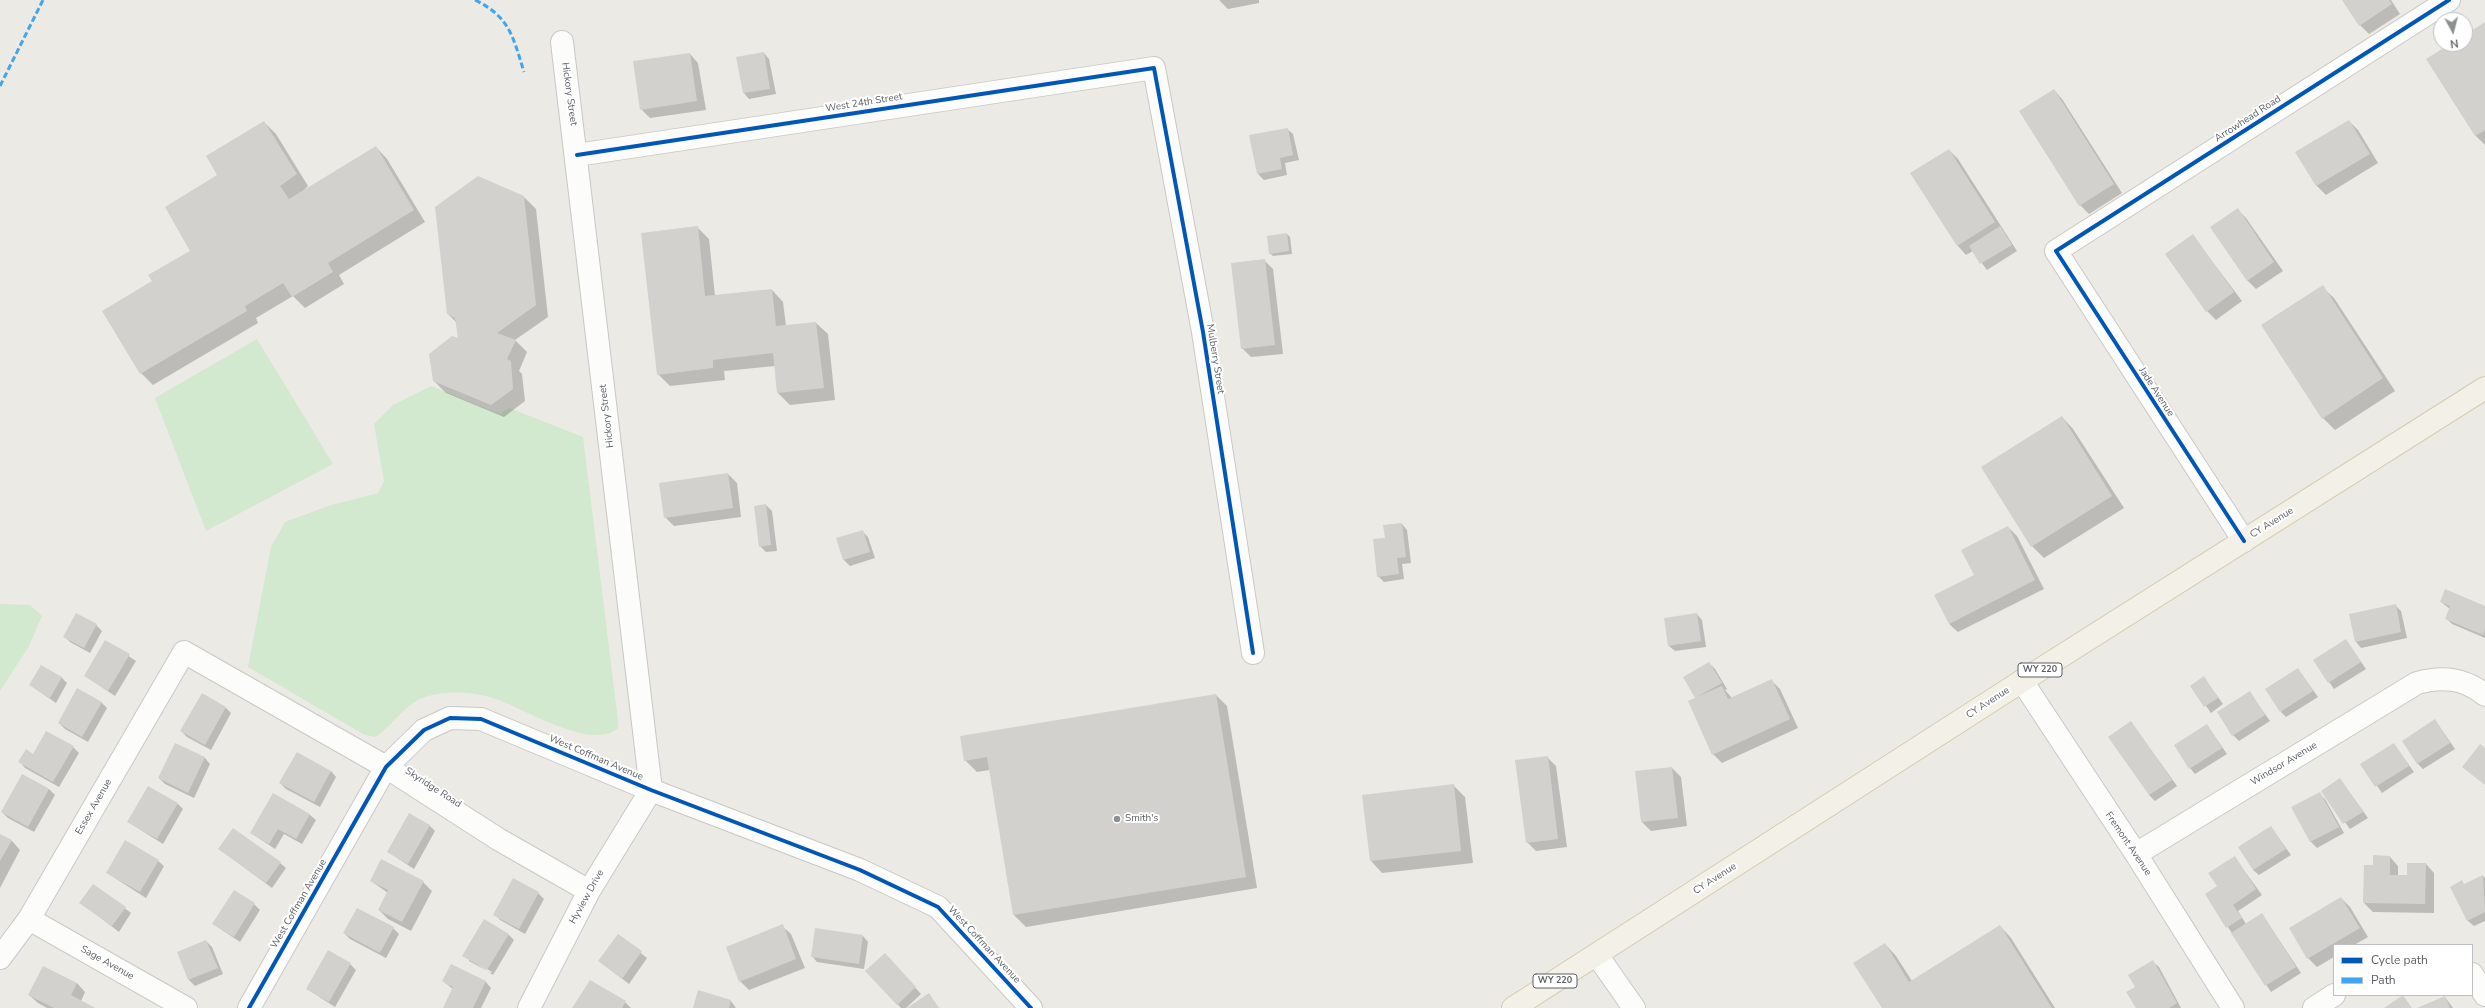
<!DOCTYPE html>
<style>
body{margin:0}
#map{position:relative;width:2485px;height:1008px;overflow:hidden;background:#ebeae5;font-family:"Nunito Sans",sans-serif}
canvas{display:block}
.legend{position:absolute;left:2333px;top:944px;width:140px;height:52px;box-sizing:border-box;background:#fff;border:1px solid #bdbfc1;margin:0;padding:5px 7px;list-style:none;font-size:12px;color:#5b5f64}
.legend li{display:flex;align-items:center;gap:8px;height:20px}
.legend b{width:20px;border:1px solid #bdbfc1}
.north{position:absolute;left:2433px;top:12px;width:40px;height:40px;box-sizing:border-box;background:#fff;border:1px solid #bdbfc1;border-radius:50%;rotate:173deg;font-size:11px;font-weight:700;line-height:16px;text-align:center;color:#5b5f64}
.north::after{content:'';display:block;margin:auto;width:14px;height:18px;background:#8d9091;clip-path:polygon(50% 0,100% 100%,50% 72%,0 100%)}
</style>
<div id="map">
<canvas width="2485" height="1008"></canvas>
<ul class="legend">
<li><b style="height:5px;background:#0057b8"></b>Cycle path</li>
<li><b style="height:5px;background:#40a5ee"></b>Path</li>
</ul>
<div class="north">N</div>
</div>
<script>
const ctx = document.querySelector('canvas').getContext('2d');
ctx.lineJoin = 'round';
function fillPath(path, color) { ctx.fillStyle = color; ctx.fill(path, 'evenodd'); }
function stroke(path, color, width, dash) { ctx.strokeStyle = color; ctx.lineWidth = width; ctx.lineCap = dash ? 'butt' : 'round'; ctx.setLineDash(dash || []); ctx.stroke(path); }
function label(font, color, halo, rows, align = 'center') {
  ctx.font = font + ' "Nunito Sans",sans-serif'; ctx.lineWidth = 4; ctx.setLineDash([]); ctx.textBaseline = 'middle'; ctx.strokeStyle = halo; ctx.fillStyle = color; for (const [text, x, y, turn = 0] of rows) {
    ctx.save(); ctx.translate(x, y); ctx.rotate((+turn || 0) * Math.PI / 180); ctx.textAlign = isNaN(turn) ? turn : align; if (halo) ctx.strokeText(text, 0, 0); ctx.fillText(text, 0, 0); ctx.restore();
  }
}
fillPath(new Path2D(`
 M257 339 333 464 206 531 155 398Z
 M431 386 500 414 509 408 583 437 618 721V728C591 752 522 707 493 698 472 691 441 690 420 699 403 707 391 726 376 737L365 735 248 667 271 547 285 522 331 505 378 493 384 481 374 424 393 405Z
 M0 604 30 605 42 616 29 646 0 691Z`), '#d2e8cf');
fillPath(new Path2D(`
 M1219 0H1259V3L1228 9Z
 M2344 0H2391L2400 14 2369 34 2360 25Z
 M2485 23V145L2476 136 2452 44H2465V36Z
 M764 53 769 59 776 94 749 99 744 93 737 58Z
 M690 54 698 63 706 110 650 118 641 109Z
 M2054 90 2062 99 2122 193 2089 214 2080 205Z
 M2349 121 2358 130 2378 163 2326 195 2317 186 2296 153Z
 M264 122 276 134 308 186 302 192 376 147 387 159 425 222 339 275 344 284 305 308 293 296 256 318 258 323 153 385 141 373 153 281 191 251 218 175Z
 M1287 129 1293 134 1299 160 1285 163 1287 175 1264 180 1258 174 1251 136Z
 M1949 150 1958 159 2017 251 1987 270 1973 251 1966 255 1958 246 1912 174Z
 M524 197 536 209 548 317 515 340 527 352 519 371 522 374 525 401 504 417 446 393 434 381 459 339 457 323 448 314Z
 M2238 210 2246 218 2283 271 2256 289 2247 280Z
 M697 227 709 239 715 296 772 290 783 302 786 326 816 323 828 334 835 400 790 405 778 393 775 366 724 371 725 380 670 386 658 374Z
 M1287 234 1290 237 1292 254 1273 256 1270 253Z
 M2193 236 2242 301 2216 320 2207 311Z
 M1264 260 1273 269 1283 354 1251 357 1242 348Z
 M2322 287 2334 298 2395 391 2335 430 2323 418Z
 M2062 417 2073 429 2124 508 2044 558 2032 546Z
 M728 474 737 483 741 517 674 526 665 517Z
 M766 505 772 511 777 551 766 552 760 546Z
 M1402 524 1407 530 1411 563 1402 564 1404 579 1384 582 1378 576Z
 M2008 527 2017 536 2044 589 1958 632 1949 624Z
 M862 531 868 537 875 558 850 566 844 560 838 539Z
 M2441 602 2485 607V638L2452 624 2446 618 2450 609Z
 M2395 605 2401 611 2407 638 2361 648 2356 642Z
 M1697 614 1702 620 1706 647 1675 651 1669 646Z
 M96 625 102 631 90 653 70 642 64 636Z
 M2346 640 2366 669 2334 689 2314 660Z
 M106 641 136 661 115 696 85 676Z
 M1709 663 1715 669 1727 689 1725 690 1732 698 1771 680 1780 689 1798 728 1722 763 1713 754 1696 697Z
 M2298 669 2318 697 2286 717 2281 712Z
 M61 677 67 683 56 703 30 685Z
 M2204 678 2223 704 2211 713 2192 686Z
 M2250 693 2270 721 2239 741 2233 735Z
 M202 695 226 708 231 713 211 750 187 737 181 731Z
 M1216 695 1227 706 1257 888 1026 927 1014 915 990 770 977 772 965 760Z
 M101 702 107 708 88 742 65 729 59 723Z
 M2435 720 2455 749 2423 769 2417 763Z
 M2131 722 2177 786 2155 801 2149 795Z
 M2207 725 2227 754 2195 774 2190 768Z
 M176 744 205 758 210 764 194 798 165 784 159 778Z
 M2394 744 2414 772 2382 793 2362 764Z
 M73 747 79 753 59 787 25 768 20 762 34 755Z
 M1547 757 1556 766 1567 847 1536 851 1527 842Z
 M1672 768 1681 777 1687 826 1651 831 1642 822Z
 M331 771 336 777 320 807 286 789 280 783Z
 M23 775 49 789 55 795 34 832 8 818 2 812Z
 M2340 779 2368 818 2350 829 2322 791Z
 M1453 785 1465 797 1473 863 1382 873 1371 861Z
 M274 794 310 815 316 820 302 844 284 834 275 849 251 833Z
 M2320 794 2325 799 2344 833 2317 848 2311 842 2293 808Z
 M178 804 183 809 163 844 128 822Z
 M429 825 435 831 414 869 388 852Z
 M2271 827 2291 855 2259 875 2253 870Z
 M0 835 12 841 20 850 0 888Z
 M219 849 280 863 286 868 272 888Z
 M2390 857 2398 866V876H2408L2426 864 2434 873V913L2373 912 2364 903 2374 866Z
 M2235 858 2262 895 2238 911 2246 924 2262 914 2301 973 2271 992 2206 894 2218 887Z
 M158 861 164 866 146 898 107 873Z
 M2483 876 2485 878V921L2474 926 2468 921 2451 887 2465 885Z
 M513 880 538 893 544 899 525 934 500 920 495 914Z
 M371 881 423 882 432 891 411 931 388 919 379 910 388 893Z
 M94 885 131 913 119 932 81 903Z
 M2341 898 2350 907 2368 937 2354 945H2334V957L2317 967 2308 958 2290 928Z
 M254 904 260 910 240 942 213 924Z
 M782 926 791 934 805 968 749 990 740 981Z
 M2000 926 2011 938 2055 1008H1883L1885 944 1896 956 1912 981Z
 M393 928 399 934 386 958 350 939 344 933Z
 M508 934 514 940 493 975 464 955ZM469 958 492 972 491 973 469 961Z
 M618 935 647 958 629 984 599 961Z
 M863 936 868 942 864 969 817 962 812 956Z
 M206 941 212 947 223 974 195 986 189 980 178 953Z
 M890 960 921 994 906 1008H901L866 971Z
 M2153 962 2159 967 2181 1008H2137L2136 987Z
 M350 964 356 970 335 1007 307 989Z
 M451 965 486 982 491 988 481 1008H444L453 989 443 981Z
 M590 981 625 1002 631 1008H574Z
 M77 983 85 992 81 1001 95 1008H47L38 1003 29 995Z
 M2445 997 2453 1008H2420Z
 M731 1001 736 1008H694Z`), '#0003');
fillPath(new Path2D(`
 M2342 0H2389L2392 4 2359 26Z
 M2485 22V130L2475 136 2426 59 2450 44H2465V35Z
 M764 52 770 89 743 93 736 57Z
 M690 53 697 101 640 110 633 61Z
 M2054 89 2114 184 2079 206 2019 111Z
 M2349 120 2370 154 2316 186 2295 152Z
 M264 121 297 174 280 186 289 199 376 146 414 210 328 263 333 272 292 297 283 283 245 306 247 311 140 374 102 311 152 281 148 275 190 251 165 207 217 175 206 156Z
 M1288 128 1293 155 1280 158 1282 169 1257 174 1249 135Z
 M1949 149 1995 222 1957 246 1910 173Z
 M478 176 524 196 536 305 497 333 516 340 507 359 511 361 513 389 491 405 433 381 429 354 452 336 458 338 455 318 447 314 435 207Z
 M2238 208 2274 262 2247 281 2210 227Z
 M698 226 705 296 772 289 776 326 816 322 824 388 777 393 773 353 713 360V368L657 375 641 233Z
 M2000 226 2012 245 1980 264 1969 246Z
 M1287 233 1289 251 1269 254 1267 236Z
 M2193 234 2234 292 2206 312 2165 254Z
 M1265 259 1275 345 1241 349 1231 263Z
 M2323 285 2383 378 2322 419 2261 325Z
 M2062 416 2112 496 2031 547 1981 467Z
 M728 473 733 508 664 518 659 483Z
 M766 504 771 545 759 547 754 506Z
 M1402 523 1406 557 1397 558 1399 574 1377 577 1373 539 1385 538 1383 525Z
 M2008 526 2035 580 1949 624 1934 595 1974 575 1961 550Z
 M863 530 870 552 843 560 836 538Z
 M2445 589 2485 606V629L2483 635 2445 619 2450 606 2440 602Z
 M2396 604 2401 632 2355 642 2349 614Z
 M76 613 97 624 84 648 63 637Z
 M1697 613 1701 641 1668 646 1664 618Z
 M2346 639 2361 662 2328 683 2313 660Z
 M105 640 130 654 108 691 84 676Z
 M1709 662 1722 683 1695 698 1683 677Z
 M41 665 62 677 50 698 29 685Z
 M2298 668 2313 691 2280 712 2265 689Z
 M2204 676 2218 698 2204 707 2190 686Z
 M1772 679 1790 719 1712 755 1688 701 1722 686 1728 699Z
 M77 688 102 702 82 737 58 723Z
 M2250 691 2265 715 2232 736 2217 712Z
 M202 693 226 707 205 745 180 731Z
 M1216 694 1246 877 1013 915 987 757 964 761 960 736Z
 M2435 719 2450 743 2417 764 2402 741Z
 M2131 721 2172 780 2149 795 2108 737Z
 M2207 724 2222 748 2189 769 2174 745Z
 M46 731 74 746 53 782 18 762 26 749 33 754Z
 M175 743 205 757 188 793 158 778Z
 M2394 743 2409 766 2375 787 2360 764Z
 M2480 744 2485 748V785L2462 767Z
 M297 752 331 771 314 802 279 783Z
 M1548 756 1558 839 1526 843 1515 760Z
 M1672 767 1678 818 1641 822 1635 771Z
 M22 774 49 789 28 827 1 812Z
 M2340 778 2363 812 2343 824 2321 791Z
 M1454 784 1461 851 1370 861 1362 795Z
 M148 786 178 803 157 839 127 822Z
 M2320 792 2339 827 2310 842 2291 807Z
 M273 793 310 814 296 839 278 829 269 844 250 833Z
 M409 813 430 825 408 864 387 852Z
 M2271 826 2286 849 2253 870 2238 847Z
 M233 828 281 862 266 883 218 849Z
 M0 834 12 840 0 861Z
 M125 840 159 860 140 892 106 873Z
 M2373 855 2390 856V875H2407V863H2426L2425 904 2363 903 2364 865H2373Z
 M2235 856 2256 889 2233 905 2242 918 2226 928 2205 894 2217 886 2208 873Z
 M381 859 424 881 402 922 378 910 388 890 370 881Z
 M2483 875 2485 912 2467 921 2450 887 2462 880 2464 884Z
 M513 878 539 892 519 929 493 915Z
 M93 884 126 907 112 926 79 903Z
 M234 890 255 903 234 937 212 924Z
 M2341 897 2360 928 2307 959 2289 928Z
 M357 908 394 927 380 953 343 933Z
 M2262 913 2296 967 2265 986 2231 933Z
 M484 919 509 934 487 970 462 956Z
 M783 924 796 959 739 982 726 947Z
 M2000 925 2052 1008H1882L1853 963 1885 943 1909 982Z
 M815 928 863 935 859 964 811 957Z
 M618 934 642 951 622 979 598 961Z
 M206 940 218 968 188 980 177 952Z
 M328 950 351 963 329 1002 306 989Z
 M885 953 916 987 897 1005 865 971Z
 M2153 960 2177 1003 2169 1008H2136L2126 992 2135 987 2128 975Z
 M451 964 486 981 473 1008H443L453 987 442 981Z
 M43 966 77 983 71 995 95 1008H54L28 995Z
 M590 980 626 1001 622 1008H572Z
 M698 990 731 1000 729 1008H693Z
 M929 993 939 1008H907Z
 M2403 995 2412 1008H2384Z
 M2445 996 2450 1008H2417Z`), '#d2d1ce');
const minor = new Path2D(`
 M577 155 1154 68 1203 332 1253 653
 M2244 541 2056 251 2449 0
 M2022 681 2136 854 2233 1008
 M2136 854 2417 683C2443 676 2464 678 2485 695
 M29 919 186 1008
 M1597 955 1634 1008
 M0 958 29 919 184 652 386 767 498 839 589 891
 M2472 974 2485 995
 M249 1008 386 767 424 730 450 718 481 719 651 790 860 870 938 907 1031 1008
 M529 1008 589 891 651 790 562 42
 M2314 1008 2334 995`);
const major = new Path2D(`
 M1513 1008 2022 681 2485 388`);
stroke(minor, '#c8c8c7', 24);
stroke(major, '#d4cbb1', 24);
stroke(minor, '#fcfcfb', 22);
stroke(major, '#f3f1e7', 22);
stroke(new Path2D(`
 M475 0C510 17 513 37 524 72
 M0 86 43 0`), '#40a5ee', 3, [6, 3]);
stroke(new Path2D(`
 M577 155 1154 68 1203 332 1253 653
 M2244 541 2056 251 2449 0
 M249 1008 386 767 424 730 450 718 481 719 651 790 860 870 938 907 1031 1008`), '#0057b8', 4);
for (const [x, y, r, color] of [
 [1117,819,4,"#8d9091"]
]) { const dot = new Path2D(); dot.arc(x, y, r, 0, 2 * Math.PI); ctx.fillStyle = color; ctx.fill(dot); stroke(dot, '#fff', 1.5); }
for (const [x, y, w] of [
 [2040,670,44],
 [1555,981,44]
]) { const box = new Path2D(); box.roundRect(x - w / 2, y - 7, w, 14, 3); ctx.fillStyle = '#fff'; ctx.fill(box); stroke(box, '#5b5f64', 1); }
label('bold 9px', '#5b5f64', null, [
 ["WY 220",2040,670],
 ["WY 220",1555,981]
]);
label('10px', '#5b5f64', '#fff', [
 ["Hickory Street",569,94,82],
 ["West 24th Street",864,103,-9],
 ["Arrowhead Road",2248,119,-33],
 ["Mulberry Street",1215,359,81],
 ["Jade Avenue",2156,392,57],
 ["Hickory Street",607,416,-97],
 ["CY Avenue",2272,523,-32],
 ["CY Avenue",1988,703,-33],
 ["West Coffman Avenue",596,758,23],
 ["Windsor Avenue",2284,764,-31],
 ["Skyridge Road",433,788,33],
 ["Essex Avenue",94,807,-60],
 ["Fremont Avenue",2128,844,56],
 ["CY Avenue",1715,879,-33],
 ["Hyview Drive",587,897,-61],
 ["West Coffman Avenue",299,904,-60],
 ["West Coffman Avenue",984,945,47],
 ["Sage Avenue",107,963,29]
]);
label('10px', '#5b5f64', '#fff', [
 ["Smith's",1125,819]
], 'left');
</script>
